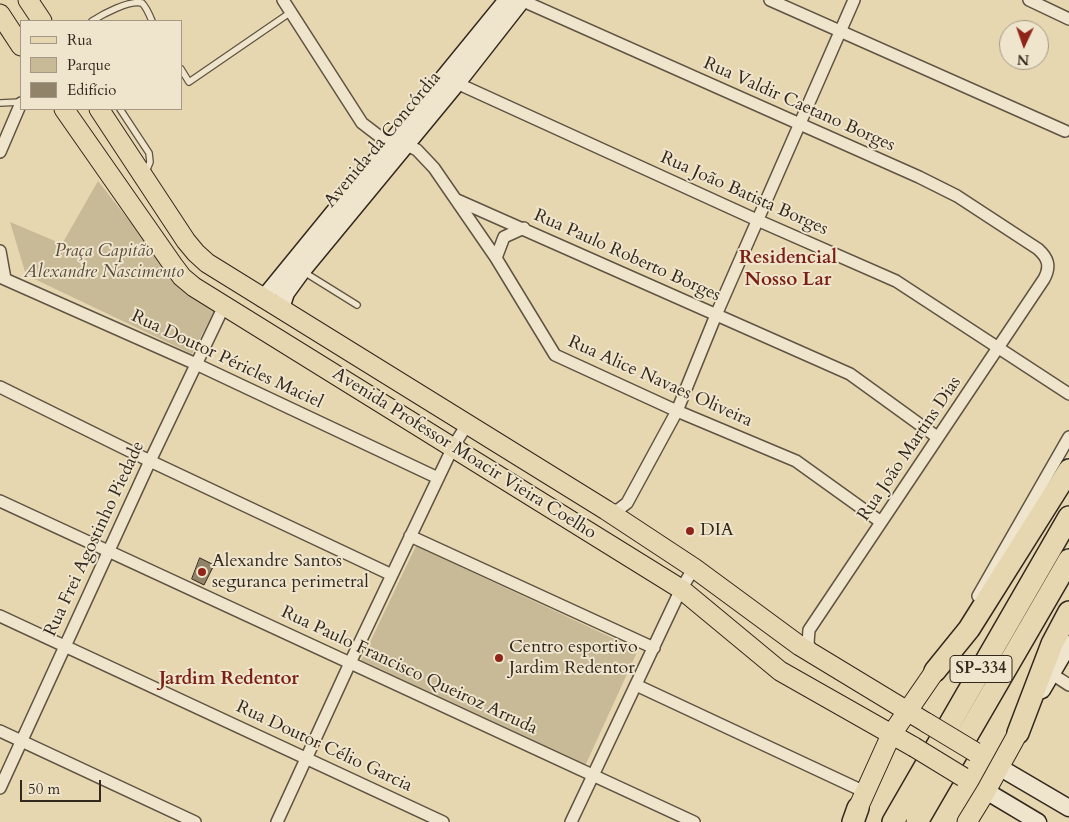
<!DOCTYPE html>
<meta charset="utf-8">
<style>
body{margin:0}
#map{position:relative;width:1069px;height:822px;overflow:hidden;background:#e7d7b0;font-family:Cardo,serif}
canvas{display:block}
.legend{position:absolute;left:20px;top:20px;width:162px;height:90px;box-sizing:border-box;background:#efe5cc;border:1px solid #a39986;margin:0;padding:6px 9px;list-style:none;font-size:15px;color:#32281e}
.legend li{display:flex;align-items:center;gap:10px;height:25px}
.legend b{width:25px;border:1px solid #a39986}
.north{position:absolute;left:999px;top:20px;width:50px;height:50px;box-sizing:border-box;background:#efe5cc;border:1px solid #a39986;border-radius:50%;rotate:183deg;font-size:14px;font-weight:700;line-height:20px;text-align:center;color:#32281e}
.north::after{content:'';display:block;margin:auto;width:18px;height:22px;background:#8f2418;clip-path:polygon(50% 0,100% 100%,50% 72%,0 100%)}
.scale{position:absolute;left:20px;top:780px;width:81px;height:22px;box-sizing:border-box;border:2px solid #32281e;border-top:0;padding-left:6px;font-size:15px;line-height:18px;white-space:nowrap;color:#32281e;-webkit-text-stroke:4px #efe5cc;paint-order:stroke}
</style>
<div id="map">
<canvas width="1069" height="822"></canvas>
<ul class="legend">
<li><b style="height:6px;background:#e7d7b0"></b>Rua</li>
<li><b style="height:14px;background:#c8b997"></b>Parque</li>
<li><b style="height:14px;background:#90836a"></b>Edifício</li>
</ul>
<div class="north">N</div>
<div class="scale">50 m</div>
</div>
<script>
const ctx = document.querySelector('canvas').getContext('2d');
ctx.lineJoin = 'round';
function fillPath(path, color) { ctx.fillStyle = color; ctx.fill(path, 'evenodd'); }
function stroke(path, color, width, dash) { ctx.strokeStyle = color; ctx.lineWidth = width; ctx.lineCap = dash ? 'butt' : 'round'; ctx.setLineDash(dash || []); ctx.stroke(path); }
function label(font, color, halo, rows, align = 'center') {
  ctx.font = font + ' Cardo,serif'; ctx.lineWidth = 4; ctx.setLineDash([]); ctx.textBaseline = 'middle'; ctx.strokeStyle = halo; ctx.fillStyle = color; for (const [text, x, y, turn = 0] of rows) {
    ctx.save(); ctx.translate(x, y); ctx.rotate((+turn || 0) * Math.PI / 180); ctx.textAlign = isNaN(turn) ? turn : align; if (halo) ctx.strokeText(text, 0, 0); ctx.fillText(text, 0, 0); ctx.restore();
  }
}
fillPath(new Path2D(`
 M98 181 179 284 215 309 192 354 26 275 10 222 62 244Z
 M416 546 638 650 585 766 361 661Z`), '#c8b997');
const building = new Path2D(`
 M200 558 214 565 204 585 192 579Z`);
fillPath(building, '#90836a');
stroke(building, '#32281e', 1);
const lane = new Path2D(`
 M92 21C103 14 129 0 142 3 146 7 150 16 152 21
 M181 69 189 82 291 12
 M0 103 21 102
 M120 109 149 153 150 162 146 172
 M304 272 357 305`);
const street = new Path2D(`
 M283 0 362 123 379 136 405 144 417 150 434 168 496 258 555 355 677 411 796 461 881 522
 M521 0 919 177 957 196 1038 249C1048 258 1051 266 1044 279L809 630 808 643 812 652
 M770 0 1065 131
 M1029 0 1069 19
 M450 80 757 220 896 281 1069 394
 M0 152 21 103
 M457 200 850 374 937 437
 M0 251 5 279
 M496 258 504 237 524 228
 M0 277 196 364 438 478
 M0 387 150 461 392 575
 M0 501 694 822
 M607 510H618L627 503 677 411 716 315 854 0
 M410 536 654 648
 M978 596 1069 437
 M0 616 443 822
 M1052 674 1069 685
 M636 685 865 792
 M0 731 195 822
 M0 788 150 461 224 306
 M277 822 350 663 453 447 468 423
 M571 822 681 589 694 568`);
const secondary = new Path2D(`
 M263 299 507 0
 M281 308 286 293 302 271 457 83 522 0
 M1042 690 1069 644
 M999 767 1069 808
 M986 791 1038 822`);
const primary = new Path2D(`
 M28 0 42 21
 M0 14 21 46
 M64 109 173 265 182 277 194 287 681 589 780 671 914 747
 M99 109 186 241 196 253 207 263 606 510 694 568 800 646 927 723
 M858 808 891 735 935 671
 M967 822 986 791 1018 733`);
const highway = new Path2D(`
 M935 671 969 629 1069 470
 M1018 733 1052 644 1069 612
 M853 822 858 808
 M893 822 1069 517
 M917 822 1069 560`);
stroke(lane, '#5f5442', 8);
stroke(street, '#5f5442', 14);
stroke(secondary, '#32281e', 19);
stroke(primary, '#32281e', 21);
stroke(highway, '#32281e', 24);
stroke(lane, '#efe5cc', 5.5);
stroke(street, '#efe5cc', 11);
stroke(secondary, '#efe5cc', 16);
stroke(primary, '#e7d7b0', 19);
stroke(highway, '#e7d7b0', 21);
const primaryBridge = new Path2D(`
 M927 723 975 752
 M914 747 963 777`);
stroke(primaryBridge, '#32281e', 21, []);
stroke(primaryBridge, '#e7d7b0', 19);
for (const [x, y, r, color] of [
 [690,531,5,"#8f2418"],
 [202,572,5,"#8f2418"],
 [499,658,5,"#8f2418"]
]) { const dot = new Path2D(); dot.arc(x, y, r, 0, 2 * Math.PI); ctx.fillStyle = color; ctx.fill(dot); stroke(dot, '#efe5cc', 2); }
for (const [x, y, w] of [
 [981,669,62]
]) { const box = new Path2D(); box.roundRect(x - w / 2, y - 13.5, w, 27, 4); ctx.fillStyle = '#efe5cc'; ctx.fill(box); stroke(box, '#32281e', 1); }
label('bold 16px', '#32281e', null, [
 ["SP-334",981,669]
]);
label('18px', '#32281e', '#efe5cc', [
 ["Rua Valdir Caetano Borges",799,105,24],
 ["Avenida da Concórdia",383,140,-50],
 ["Rua João Batista Borges",744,194,24],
 ["Rua Paulo Roberto Borges",627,256,24],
 ["Rua Doutor Péricles Maciel",227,360,25],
 ["Rua Alice Navaes Oliveira",660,382,24],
 ["Rua João Martins Dias",910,449,-56],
 ["Avenida Professor Moacir Vieira Coelho",464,454,32],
 ["Rua Frei Agostinho Piedade",95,539,-65],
 ["Rua Paulo Francisco Queiroz Arruda",409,671,25],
 ["Rua Doutor Célio Garcia",324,747,25]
]);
label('italic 18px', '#584c3c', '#efe5cc', [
 ["Praça Capitão",104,252],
 ["Alexandre Nascimento",104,273]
]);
label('18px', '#32281e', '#efe5cc', [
 ["DIA",700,531],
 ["Alexandre Santos",212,562],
 ["seguranca perimetral",212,583],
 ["Centro esportivo",509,648],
 ["Jardim Redentor",509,669]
], 'left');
label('bold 19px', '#7a1f14', '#efe5cc', [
 ["Residencial",788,259],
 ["Nosso Lar",788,281],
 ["Jardim Redentor",229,680]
]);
</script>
